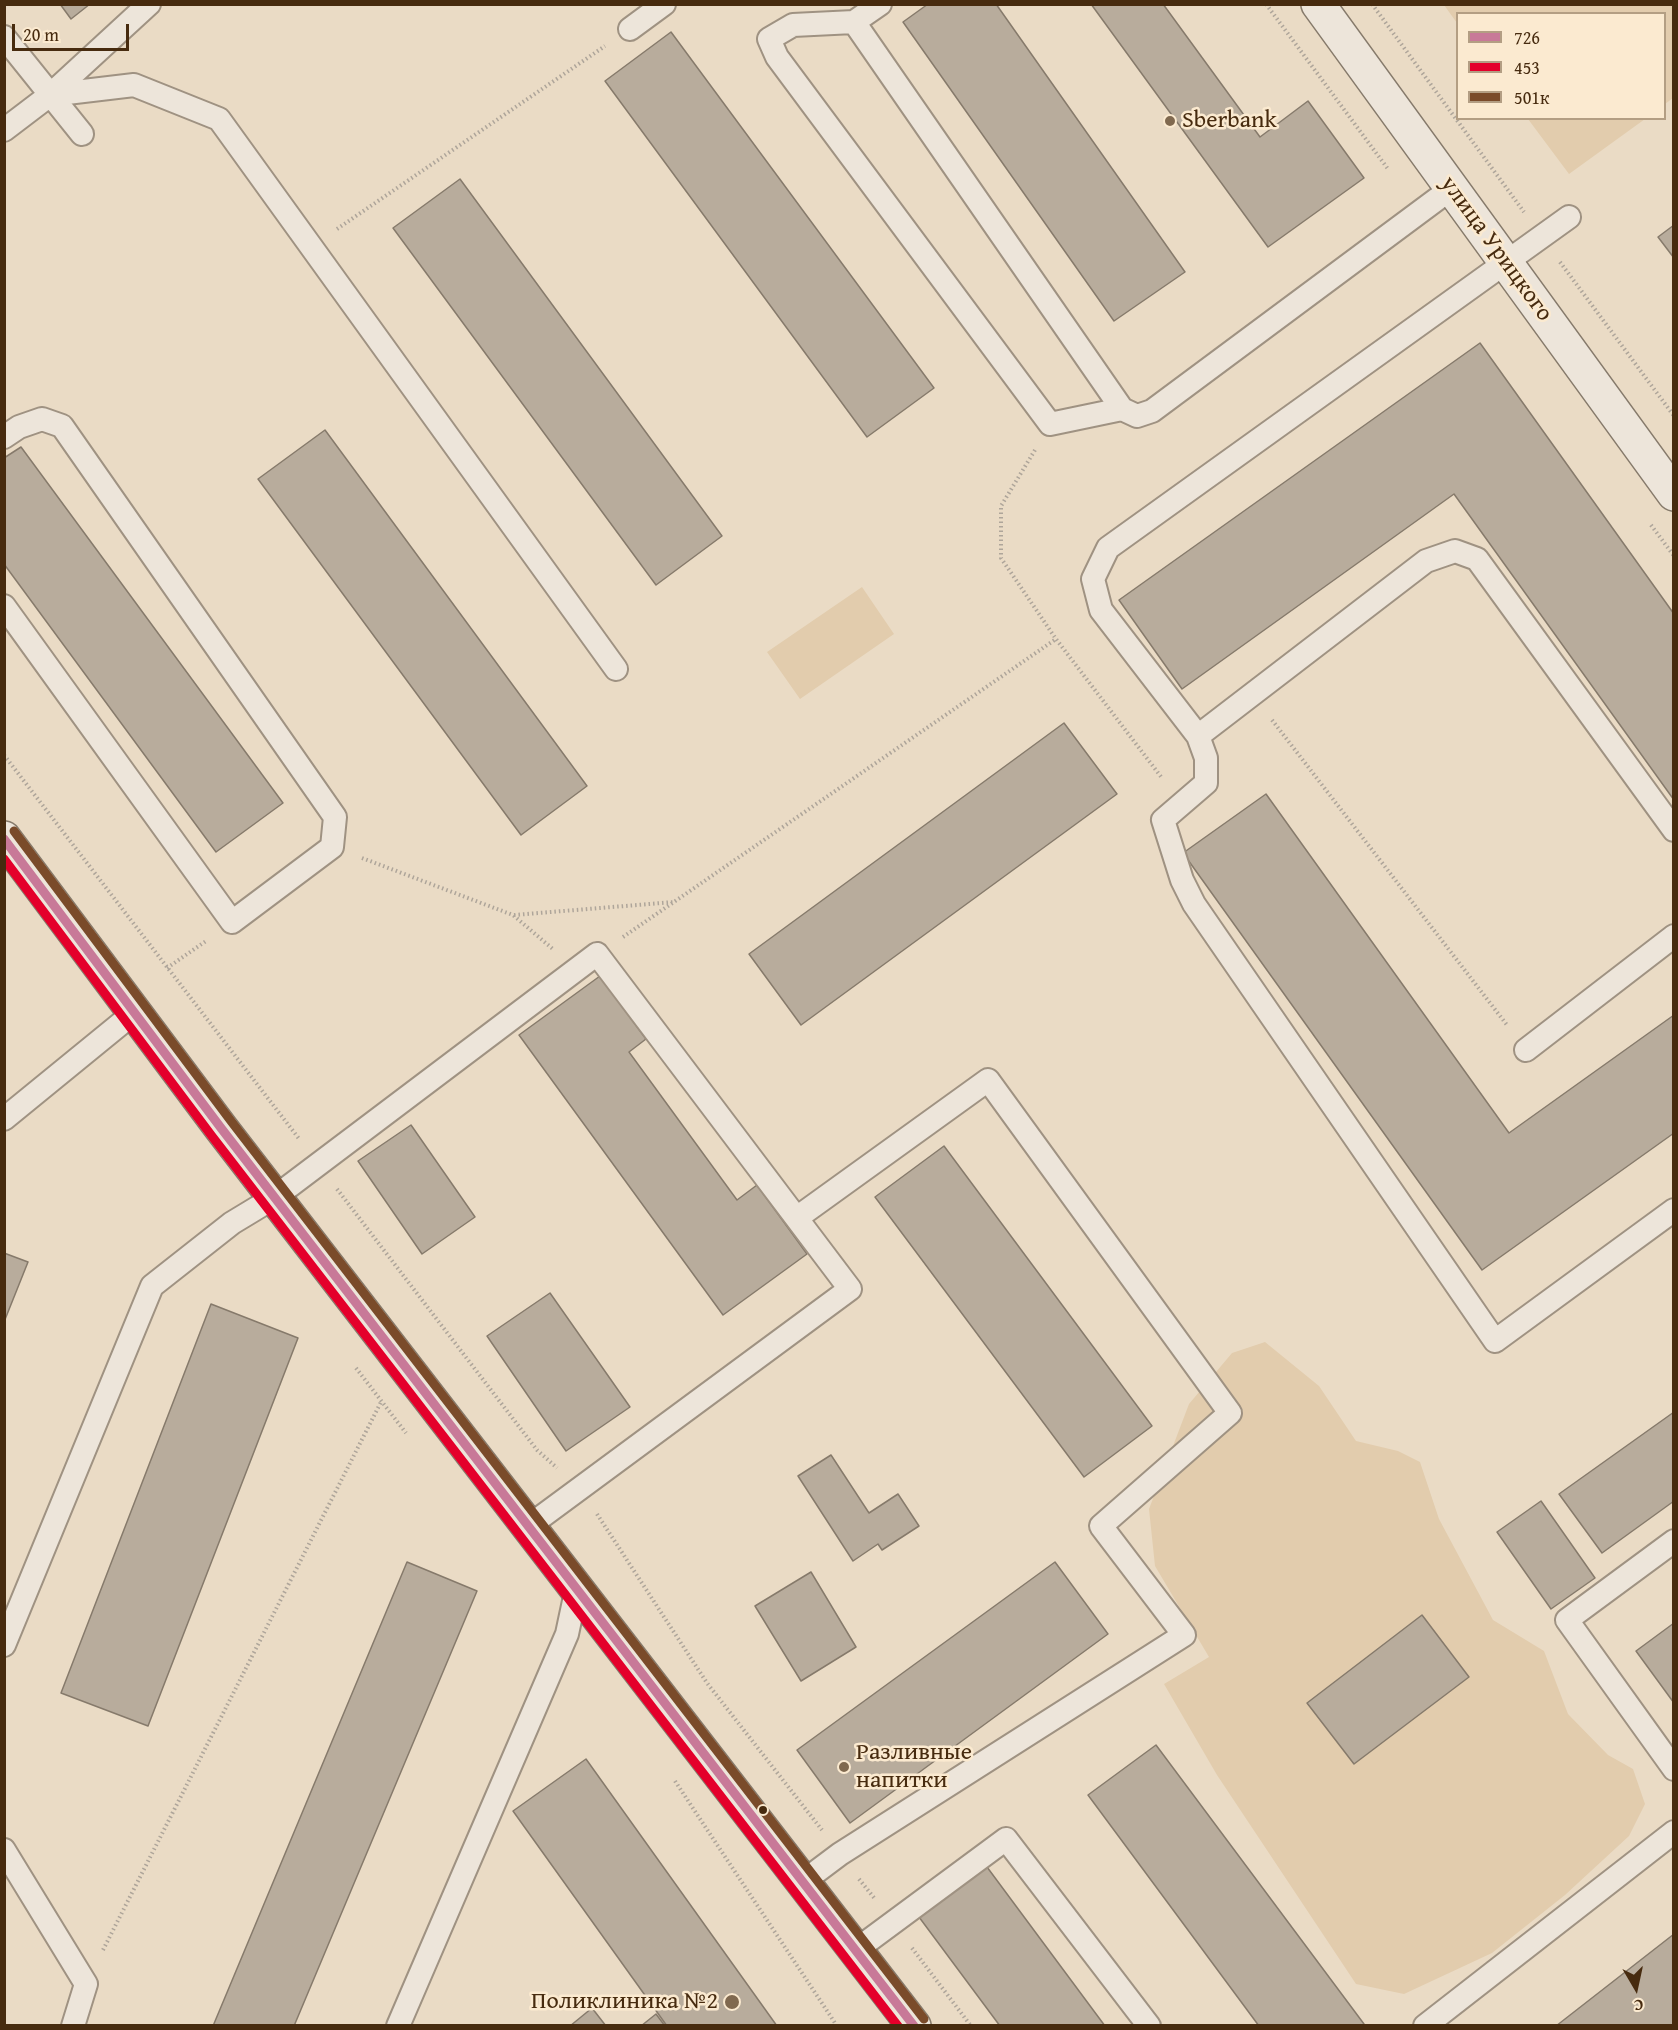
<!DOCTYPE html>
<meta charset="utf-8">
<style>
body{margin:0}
#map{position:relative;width:1678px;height:2030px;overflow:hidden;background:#eadbc5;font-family:"Gentium Book Plus",serif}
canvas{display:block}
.frame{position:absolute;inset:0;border:6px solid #472b0f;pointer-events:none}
.legend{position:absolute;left:1456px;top:12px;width:210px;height:108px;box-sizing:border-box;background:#fbead0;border:2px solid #b39e83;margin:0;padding:8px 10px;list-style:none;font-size:18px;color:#472b0f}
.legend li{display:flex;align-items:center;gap:12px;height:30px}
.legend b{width:30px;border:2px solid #b39e83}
.north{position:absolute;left:1606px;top:1958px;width:60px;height:60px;-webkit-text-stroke:4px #fbead0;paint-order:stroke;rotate:171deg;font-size:16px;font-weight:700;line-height:24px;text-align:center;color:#472b0f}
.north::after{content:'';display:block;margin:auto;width:21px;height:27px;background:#472b0f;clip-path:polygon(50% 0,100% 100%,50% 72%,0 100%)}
.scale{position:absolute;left:12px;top:24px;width:117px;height:27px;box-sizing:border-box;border:3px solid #472b0f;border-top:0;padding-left:8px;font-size:18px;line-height:21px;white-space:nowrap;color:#472b0f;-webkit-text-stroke:4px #fbead0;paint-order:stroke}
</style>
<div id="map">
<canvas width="1678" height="2030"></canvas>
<div class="frame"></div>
<ul class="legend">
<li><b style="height:8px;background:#c87998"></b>726</li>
<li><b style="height:8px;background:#e4002b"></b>453</li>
<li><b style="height:8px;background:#7a4b2a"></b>501к</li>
</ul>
<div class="north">С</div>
<div class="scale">20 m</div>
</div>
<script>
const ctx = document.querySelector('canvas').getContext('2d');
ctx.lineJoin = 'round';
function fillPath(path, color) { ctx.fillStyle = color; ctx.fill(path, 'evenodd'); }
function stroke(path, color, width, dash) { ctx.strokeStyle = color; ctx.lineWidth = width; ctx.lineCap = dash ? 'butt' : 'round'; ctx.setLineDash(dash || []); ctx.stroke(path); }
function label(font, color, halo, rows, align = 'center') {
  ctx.font = font + ' "Gentium Book Plus",serif'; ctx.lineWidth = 5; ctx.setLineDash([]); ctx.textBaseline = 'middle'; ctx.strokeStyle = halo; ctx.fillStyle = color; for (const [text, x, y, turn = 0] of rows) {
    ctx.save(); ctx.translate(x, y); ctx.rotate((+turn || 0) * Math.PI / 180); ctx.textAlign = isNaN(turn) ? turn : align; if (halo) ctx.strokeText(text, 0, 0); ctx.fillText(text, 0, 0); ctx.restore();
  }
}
fillPath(new Path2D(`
 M1444 5H1673V98L1665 104 1664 14H1458L1457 23Z
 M1528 119H1645L1569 174Z
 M862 587 894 634 800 699 767 652Z
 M1265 1342 1319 1386 1356 1441 1398 1451 1420 1462 1439 1519 1493 1620 1544 1651 1568 1714 1608 1755 1633 1769 1645 1804 1629 1836 1565 1895 1492 1953 1404 1994 1356 1984 1217 1775 1164 1684 1209 1657 1155 1566 1149 1509 1189 1404 1232 1353Z`), '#e2ccad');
const building = new Path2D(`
 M60 4H90L71 19Z
 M928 4H996L1185 272 1114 321 903 22Z
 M1091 4H1163L1260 137 1308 101 1364 178 1268 247Z
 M671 32 934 388 867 437 605 81Z
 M460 179 722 536 656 585 393 228Z
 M1674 225V258L1658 237Z
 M1480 343 1674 614V800L1454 494 1182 689 1119 600Z
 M325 430 587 786 521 835 258 479Z
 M21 447 283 803 216 852 4 564V458Z
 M1064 723 1117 794 801 1025 749 954Z
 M1266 794 1509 1133 1674 1015V1133L1482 1270 1183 853Z
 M600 976 646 1039 629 1052 737 1200 757 1185 807 1254 723 1315 519 1035Z
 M411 1125 475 1217 422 1254 358 1161Z
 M944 1146 1152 1426 1084 1477 875 1197Z
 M4 1253 28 1262 4 1322Z
 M550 1293 630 1407 566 1451 487 1336Z
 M211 1304 298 1338 148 1726 61 1693Z
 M1674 1412V1501L1602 1553 1559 1494Z
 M831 1455 869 1513 898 1494 919 1526 882 1550 878 1544 853 1561 798 1476Z
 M1541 1501 1595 1578 1551 1609 1497 1532Z
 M407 1562 477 1591 294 2026H213Z
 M1055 1562 1108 1634 850 1823 797 1750Z
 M811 1572 856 1647 801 1681 755 1606Z
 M1422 1615 1469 1677 1354 1764 1307 1703Z
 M1674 1623V1703L1636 1651Z
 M1156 1745 1364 2024 1362 2026H1259L1088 1795Z
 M586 1759 777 2026H667L513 1811Z
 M987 1867 1105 2026H1000L919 1917Z
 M1674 1934V2026H1556Z
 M592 2008 606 2026H570Z
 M656 2014 665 2026H641Z`);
fillPath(building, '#b8ac9c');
stroke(building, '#867a6b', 1.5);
const lane = new Path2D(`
 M880 4 854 22 1122 409 1137 416 1152 411 1452 188
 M854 22 793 25 769 39 777 57 1050 424 1122 409
 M630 29 664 4
 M4 37 82 134
 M50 95 134 85 219 119 616 669
 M4 130 50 95 149 4
 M1569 217 1108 548 1093 579 1101 610 1198 736 1206 758V783L1163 820 1182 880 1194 904 1495 1341 1674 1210
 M4 437 19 427 42 419 62 426 335 817 332 847 232 922 4 606
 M1198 736 1426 561 1455 551 1477 559 1674 830
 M1526 1050 1674 936
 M4 1119 135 1012
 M798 1217 988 1080 1230 1413 1101 1526 1184 1635 840 1854 804 1881
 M1674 1541 1567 1620 1674 1769
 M4 1645 152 1286 232 1223 275 1197 597 954 850 1289 529 1526
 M4 1850 86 1984 73 2026
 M856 1950 1006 1839 1149 2026
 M398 2026 567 1634 577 1587
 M1425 2026 1674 1832`);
const secondary = new Path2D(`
 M1318 4 1674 494
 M4 838 221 1128 914 2026`);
stroke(lane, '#9f9282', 26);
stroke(secondary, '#867a6b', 36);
stroke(new Path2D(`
 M1266 4 1388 169
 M1372 4 1524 212
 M337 229 605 46
 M1560 262 1674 416
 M1035 450 1001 506V558L1056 639 1162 778
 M1651 525 1674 556
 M1272 720 1507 1025
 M4 755 300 1140
 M362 858 513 915 554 950
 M514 915 674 902
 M623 937 1056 639
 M167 968 206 941
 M337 1189 537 1450 557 1468
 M356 1368 406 1433
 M597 1514 707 1683 822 1830
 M675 1781 837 2026
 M859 1879 875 1899
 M912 1948 971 2026
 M103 1950 381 1402`), '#aea59a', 4, [1.5, 3]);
stroke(lane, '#ede5da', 22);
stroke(secondary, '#ede5da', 33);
stroke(new Path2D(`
 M4 839 221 1128 914 2026`), '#c87998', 9);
stroke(new Path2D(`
 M4 859 211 1135 898 2026`), '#e4002b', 9);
stroke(new Path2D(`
 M14 831 231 1121 924 2019`), '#7a4b2a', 9);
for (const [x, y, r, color] of [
 [1170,121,6,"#80694f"],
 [844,1767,6,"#80694f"],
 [763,1810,5,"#472b0f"],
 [732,2002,8,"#80694f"]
]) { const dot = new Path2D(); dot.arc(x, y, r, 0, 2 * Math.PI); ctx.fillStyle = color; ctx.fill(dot); stroke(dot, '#fbead0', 2); }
label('24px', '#472b0f', '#fbead0', [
 ["Sberbank",1182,121],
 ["Разливные",856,1753],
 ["напитки",856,1781],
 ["Поликлиника №2",718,2002,"right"]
], 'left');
label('24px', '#472b0f', '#fbead0', [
 ["улица Урицкого",1496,249,54]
]);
</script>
